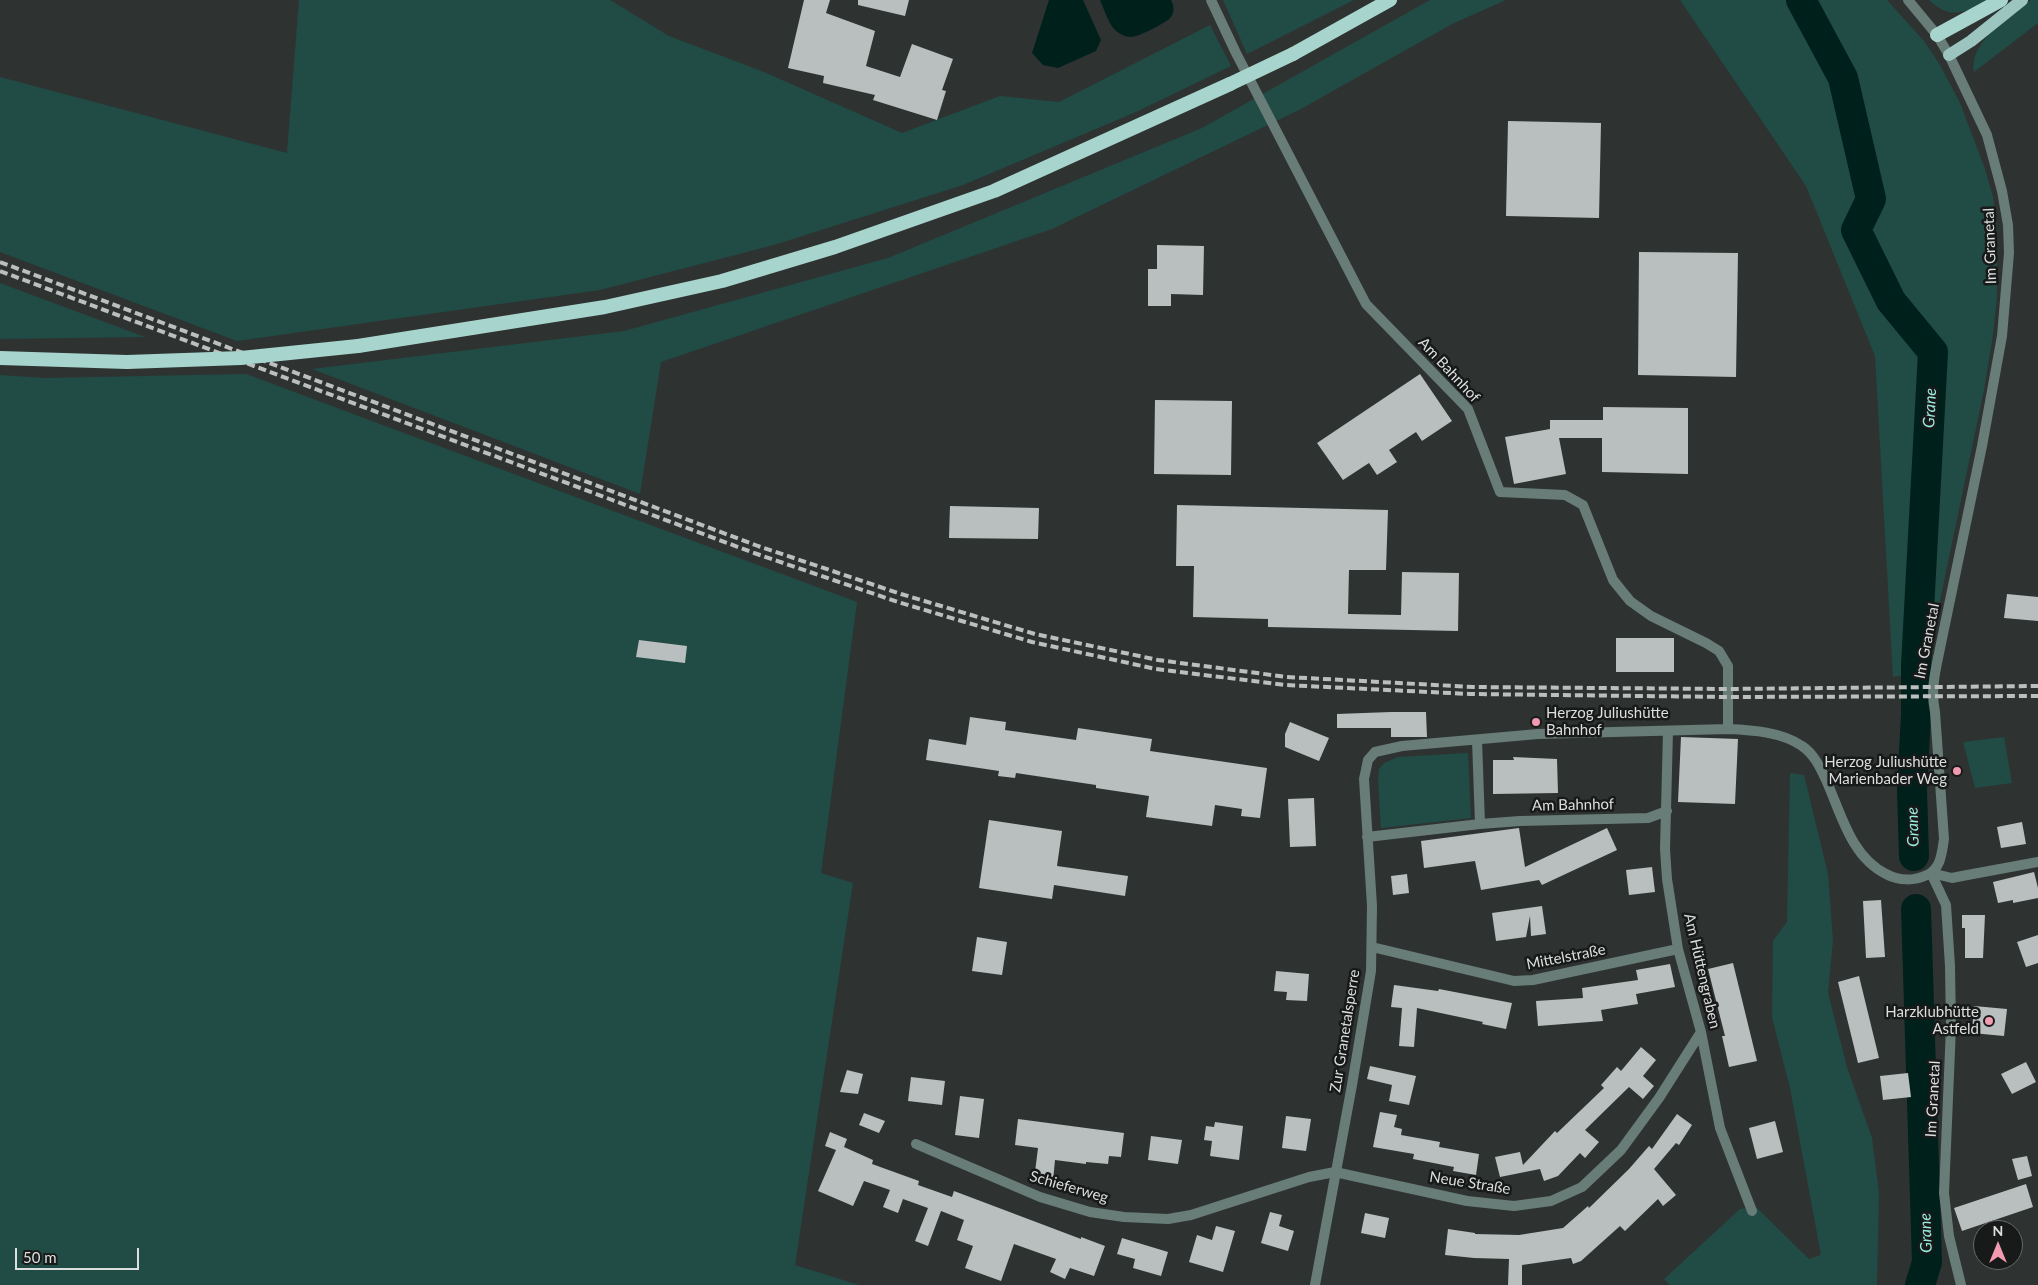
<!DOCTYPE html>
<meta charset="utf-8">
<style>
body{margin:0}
#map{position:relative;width:2038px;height:1285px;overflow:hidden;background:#2e3332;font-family:Lato,sans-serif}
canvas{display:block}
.north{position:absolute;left:1973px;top:1220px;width:50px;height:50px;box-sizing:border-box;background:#181a1a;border:1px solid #666968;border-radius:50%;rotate:0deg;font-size:14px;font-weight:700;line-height:20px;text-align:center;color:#dcdfde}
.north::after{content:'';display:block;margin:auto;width:18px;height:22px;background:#f29aaf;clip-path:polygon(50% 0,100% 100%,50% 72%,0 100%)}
.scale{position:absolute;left:15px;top:1248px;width:124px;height:22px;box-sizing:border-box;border:2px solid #dcdfde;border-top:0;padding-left:6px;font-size:15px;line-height:18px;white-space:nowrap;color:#dcdfde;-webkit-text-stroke:4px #181a1a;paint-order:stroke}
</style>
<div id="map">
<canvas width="2038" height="1285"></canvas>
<div class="north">N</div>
<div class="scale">50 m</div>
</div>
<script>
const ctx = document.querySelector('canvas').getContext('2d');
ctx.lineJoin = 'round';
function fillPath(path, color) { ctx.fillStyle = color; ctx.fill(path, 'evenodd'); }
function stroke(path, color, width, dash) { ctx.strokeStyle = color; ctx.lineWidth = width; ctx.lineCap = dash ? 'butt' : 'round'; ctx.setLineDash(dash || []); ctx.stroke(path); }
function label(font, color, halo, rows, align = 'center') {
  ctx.font = font + ' Lato,sans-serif'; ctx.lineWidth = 5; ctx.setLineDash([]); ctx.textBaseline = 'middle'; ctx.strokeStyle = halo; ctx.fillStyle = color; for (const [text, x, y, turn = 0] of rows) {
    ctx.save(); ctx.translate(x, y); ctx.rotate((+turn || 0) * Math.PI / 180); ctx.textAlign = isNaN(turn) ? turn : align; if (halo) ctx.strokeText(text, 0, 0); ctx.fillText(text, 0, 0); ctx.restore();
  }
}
fillPath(new Path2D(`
 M299 0H610L669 36 764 72 902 133 1000 96 1059 102 1210 25 1231 66 1136 112 963 185 774 245 600 290 237 341 0 252V77L287 153Z
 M1223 0H1354L1247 54Z
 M1430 0H1506L1454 23 1299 110 1052 229 661 362 640 494 312 369 624 331 888 258 1202 128Z
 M1680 0H1887L1924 41 1940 65 1960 103 1985 169 1993 197 1997 227V297L1993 335 1984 390 1925 672 1893 677 1875 356 1806 186Z
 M1929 0H1989C1965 12 1951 21 1929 0Z
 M2031 0H2038V23L1974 72C1968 43 2010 15 2031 0Z
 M0 283 145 337 0 339Z
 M246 374 857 602 821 873 853 883 795 1265 859 1285H0V375L44 378Z
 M2004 737 2012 783 1975 788 1963 742Z
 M1468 753 1471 818 1381 828 1378 781 1379 769 1384 763 1398 757Z
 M1790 773 1804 775 1828 874 1833 940 1828 993 1847 1067 1872 1138 1879 1193 1877 1285H1670L1664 1279 1740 1209 1756 1207 1809 1259 1821 1255 1790 1088 1772 1017 1773 941 1787 922Z`), '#214b45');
fillPath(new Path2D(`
 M1049 0H1083L1101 40 1096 51 1058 68 1043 65 1032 53Z
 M1100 0H1171C1174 6 1175 13 1170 18 1164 24 1138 37 1131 37 1126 37 1120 34 1116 31 1109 25 1104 9 1100 0Z`), '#00201c');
stroke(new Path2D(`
 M1801 0 1843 78 1871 199 1856 230 1891 301 1933 352 1916 665V715L1912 790 1914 856
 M1916 909 1927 1262 1920 1285`), '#00201c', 30);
fillPath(new Path2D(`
 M804 0H830L826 13 875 31 866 66 900 77 912 44 953 59 942 90 946 91 937 120 873 100 875 95 823 83 824 76 788 68Z
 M858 0H909L905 16 858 5Z
 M1508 121 1601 123 1599 218 1506 216Z
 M1157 245 1204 246 1203 295 1171 294V306H1148V269H1157Z
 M1639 252 1738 253 1736 377 1638 375Z
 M1420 374 1452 421 1422 441 1416 432 1389 450 1397 462 1377 475 1369 463 1343 480 1317 443Z
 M1155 400 1232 401 1231 475 1154 474Z
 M1603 407 1688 408V474L1602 472V438H1559L1566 474 1514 484 1505 437 1550 429V420H1603Z
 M1177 505 1388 510 1386 570H1349L1348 614 1401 615 1402 572 1459 573 1458 631 1268 627V619L1193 617 1194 566H1176Z
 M950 506 1039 508 1038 539 949 538Z
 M2007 594 2038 597V621L2004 618Z
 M1616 638H1674V672H1616Z
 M639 640 687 646 685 663 636 657Z
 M1391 712H1426L1427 737H1391V728H1337V714Z
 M970 717 1006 722 1005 730 1076 740 1078 728 1152 739 1150 751 1267 768 1260 818 1241 816 1242 809 1215 805 1212 826 1146 817 1149 796 1096 788V785L1016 773 1015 778 998 776 999 771 926 760 929 739 966 745Z
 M1290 722 1329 738 1319 761 1285 747V734Z
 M1681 737 1738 739 1735 804 1678 802Z
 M1513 757 1557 759 1558 793 1493 794V760H1514Z
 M1314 798 1316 846 1290 847 1288 799Z
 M989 820 1062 831 1057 866 1128 876 1125 896 1054 885 1052 899 979 888Z
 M2022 822 2026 844 2001 848 1997 827Z
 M1519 828 1525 867 1607 828 1617 850 1542 885 1539 880 1481 890 1475 861 1424 868 1421 841Z
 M1652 867 1655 892 1629 895 1626 870Z
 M2034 872 2038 888V898L2013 903V900L1998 903 1993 882Z
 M1407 874 1409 893 1393 895 1391 876Z
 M1881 900 1885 957 1866 958 1863 901Z
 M1542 906 1546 934 1531 936 1530 916 1526 937 1496 941 1492 913Z
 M1962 915H1985L1983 958H1965V928H1962Z
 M2038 935V963L2026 967 2017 942Z
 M977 937 1007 942 1002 975 972 971Z
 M1733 963 1757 1061 1729 1067 1722 1036H1725L1708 969Z
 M1670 964 1675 987 1636 994 1638 1004 1601 1010 1603 1021 1538 1026 1536 1001 1583 998 1582 988 1638 980 1636 970Z
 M1276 971 1309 974 1307 1001 1286 1000 1287 992 1274 991Z
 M1859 976 1879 1058 1858 1063 1838 982Z
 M1394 985 1438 991 1439 989 1512 1003 1506 1029 1482 1024 1483 1022 1417 1008 1414 1047 1399 1046 1402 1008 1391 1007Z
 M1974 1006 2007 1009 2004 1036 1972 1033Z
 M1641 1047 1656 1060 1643 1076 1654 1086 1643 1099 1629 1087 1585 1130 1599 1142 1585 1158 1580 1153 1558 1176 1544 1181 1540 1169 1500 1177 1495 1157 1520 1152 1523 1165 1555 1131 1557 1133 1604 1088 1601 1085 1617 1067 1621 1071Z
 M2026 1062 2036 1082 2012 1094 2001 1074Z
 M1370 1066 1416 1076 1409 1105 1389 1101 1392 1085 1367 1079Z
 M847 1070 863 1074 858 1094 840 1092Z
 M1908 1073 1911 1097 1883 1100 1880 1076Z
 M911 1077 945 1081 942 1105 908 1101Z
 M960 1096 984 1099 979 1138 955 1135Z
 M1380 1112 1397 1115 1394 1127 1402 1129 1401 1135 1440 1142 1439 1147 1479 1154 1476 1175 1453 1171 1454 1167 1413 1159 1414 1154 1373 1147Z
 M864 1113 885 1121 879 1133 859 1125Z
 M1677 1114 1692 1125 1679 1145 1676 1143 1654 1169 1676 1195 1663 1206 1658 1199 1625 1231 1620 1226 1581 1261 1573 1264 1571 1258 1522 1265V1285H1508L1509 1259 1474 1258 1445 1255 1448 1229 1475 1233V1234L1519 1235 1563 1228 1588 1206 1589 1208 1629 1169 1649 1146 1652 1149Z
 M1286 1116 1311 1119 1306 1151 1282 1148Z
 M1018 1119 1124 1133 1121 1157 1109 1156 1108 1164 1086 1162V1164L1055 1160 1053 1181 1034 1180 1038 1148 1015 1145Z
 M1775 1121 1783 1152 1757 1159 1749 1128Z
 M1215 1122 1243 1126 1239 1160 1210 1156 1212 1141 1204 1140 1206 1126 1214 1127Z
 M830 1132 847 1139 844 1147 873 1160 872 1164 919 1181 918 1185 952 1197 954 1191 1081 1239V1237L1105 1246 1094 1276 1070 1268 1065 1279 1050 1272 1056 1259 1014 1244 1001 1281 965 1268 973 1246 957 1240 964 1220 941 1211 928 1246 915 1241 928 1208 903 1199 898 1213 883 1207 890 1190 864 1181 853 1206 818 1191 836 1150 825 1146Z
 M1151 1136 1182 1140 1178 1164 1148 1160Z
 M2027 1156 2032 1176 2018 1180 2012 1159Z
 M2026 1184 2033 1207 1962 1231 1954 1208Z
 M1270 1212 1282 1215 1279 1226 1294 1231 1288 1251 1261 1243Z
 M1365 1213 1389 1218 1385 1238 1361 1233Z
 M1216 1226 1235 1231 1223 1272 1189 1262 1197 1235 1212 1240Z
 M1122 1238 1168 1252 1161 1276 1133 1268 1135 1259 1117 1254Z`), '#b8bfbe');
stroke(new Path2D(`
 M1211 0 1236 53 1366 304 1468 409 1500 492 1565 495 1583 505 1613 580 1630 601 1651 616 1706 643 1719 651 1728 666V729
 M1668 731 1665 849 1667 879 1678 949 1701 1032 1720 1128 1752 1211
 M1477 740 1480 824
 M1367 837 1480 824 1520 821 1648 818 1667 811
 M1931 873 1946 905 1950 966 1951 1027 1944 1193 1949 1236 1961 1285
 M1931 873 1952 878 1962 876 2038 862
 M1372 947 1514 981 1533 980 1678 949
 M916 1144 1040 1197 1090 1212 1124 1217 1168 1219 1191 1215 1309 1177 1335 1172 1467 1201 1514 1206 1551 1201 1582 1187 1621 1150 1659 1098 1701 1032
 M1315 1285 1352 1085 1371 971 1372 906 1364 779 1368 760 1375 752 1402 746 1538 734 1728 729C1752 730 1782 732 1802 746 1814 754 1820 767 1826 780 1841 813 1851 857 1886 874 1899 881 1914 881 1927 875 1941 869 1942 852 1944 839L1935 712C1931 693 1934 677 1938 658`), '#687c78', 10);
stroke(new Path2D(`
 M1908 0 1937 35 1949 55 1987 135 2002 191 2008 225 2009 253 2002 336 1982 446 1938 658`), '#687c78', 10);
stroke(new Path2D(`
 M1949 55 1971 41 2022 0`), '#9dc5bf', 12);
stroke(new Path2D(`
 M1937 35 2001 0
 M1293 54 1390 0
 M358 346 605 307 722 281 835 247 994 191 1230 84
 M0 358 127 362`), '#a7d4cc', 14);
stroke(new Path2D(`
 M0 262 758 546 901 594 1035 634 1158 660 1287 677 1473 687 1728 689 2038 686
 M0 271 754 553 898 602 1032 642 1156 669 1285 685 1470 694 1728 697 2038 696`), '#bcbfbe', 4, [8, 4]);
stroke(new Path2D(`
 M1230 84 1293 54
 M127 362 241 358 358 346`), '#a7d4cc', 14);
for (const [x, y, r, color] of [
 [1536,722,5,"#f29aaf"],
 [1957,771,5,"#f29aaf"],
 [1989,1021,5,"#f29aaf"]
]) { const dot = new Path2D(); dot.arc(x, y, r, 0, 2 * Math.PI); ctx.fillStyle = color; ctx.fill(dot); stroke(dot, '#181a1a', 2); }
label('15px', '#dcdfde', '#181a1a', [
 ["Im Granetal",1990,246,-92],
 ["Am Bahnhof",1449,370,47],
 ["Im Granetal",1927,641,-79],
 ["Am Bahnhof",1573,805,-1],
 ["Mittelstraße",1566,957,-11],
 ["Am Hüttengraben",1702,971,77],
 ["Zur Granetalsperre",1345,1031,-81],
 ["Im Granetal",1933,1099,-87],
 ["Neue Straße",1470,1183,9],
 ["Schieferweg",1069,1187,16]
]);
label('15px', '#dcdfde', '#181a1a', [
 ["Herzog Juliushütte",1546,713,"left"],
 ["Bahnhof",1546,730,"left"],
 ["Herzog Juliushütte",1947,762],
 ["Marienbader Weg",1947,779],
 ["Harzklubhütte",1979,1012],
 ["Astfeld",1979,1029]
], 'right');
label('italic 16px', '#99ebde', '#181a1a', [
 ["Grane",1930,408,-87],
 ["Grane",1913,827,-92],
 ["Grane",1926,1233,-92]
]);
</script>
